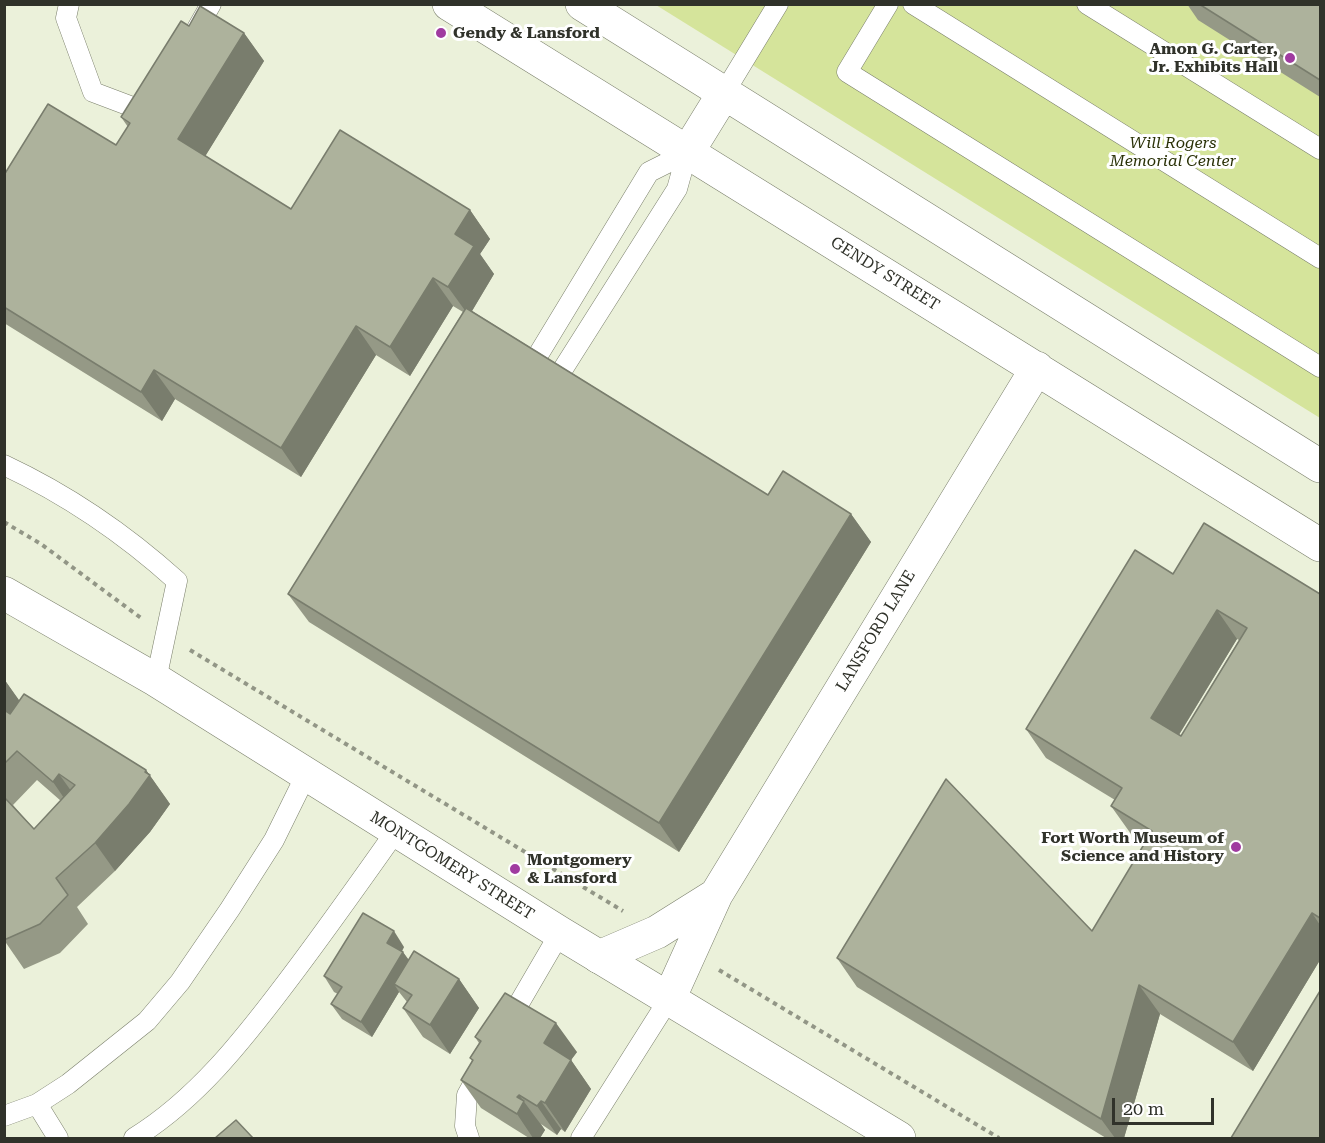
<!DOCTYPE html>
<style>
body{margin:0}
#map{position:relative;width:1325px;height:1143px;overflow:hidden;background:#ebf1da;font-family:"Roboto Serif",serif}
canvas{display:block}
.frame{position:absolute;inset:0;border:6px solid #30322a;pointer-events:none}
.scale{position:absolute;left:1112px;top:1098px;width:102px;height:27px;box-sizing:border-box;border:3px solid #30322a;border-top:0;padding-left:8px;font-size:18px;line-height:21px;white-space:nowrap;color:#30322a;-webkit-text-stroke:4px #fff;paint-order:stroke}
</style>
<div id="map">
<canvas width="1325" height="1143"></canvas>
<div class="frame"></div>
<div class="scale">20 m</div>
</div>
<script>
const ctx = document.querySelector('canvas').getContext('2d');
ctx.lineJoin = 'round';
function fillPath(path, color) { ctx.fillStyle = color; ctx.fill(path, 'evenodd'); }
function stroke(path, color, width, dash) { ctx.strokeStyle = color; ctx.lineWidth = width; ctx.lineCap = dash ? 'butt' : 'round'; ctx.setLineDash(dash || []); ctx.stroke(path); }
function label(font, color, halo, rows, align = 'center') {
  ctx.font = font + ' "Roboto Serif",serif'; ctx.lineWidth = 6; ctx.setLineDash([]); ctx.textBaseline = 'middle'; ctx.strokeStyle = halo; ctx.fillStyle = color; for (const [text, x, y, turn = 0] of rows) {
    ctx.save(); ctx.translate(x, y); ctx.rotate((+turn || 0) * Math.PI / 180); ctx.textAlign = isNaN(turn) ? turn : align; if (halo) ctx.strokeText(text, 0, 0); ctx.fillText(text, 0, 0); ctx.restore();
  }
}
fillPath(new Path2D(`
 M656 5H1320V418Z`), '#d5e49b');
const service = new Path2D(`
 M69 4 66 18 93 92 138 109 151 100
 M888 4 847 72 1320 367
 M913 4 1320 258
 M1087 4 1320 149
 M194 34 211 4
 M724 93 778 4
 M532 365 649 172 687 153
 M556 380 677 189 687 153
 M4 465C68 495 125 534 177 581L156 680
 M507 1024 560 933
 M37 1104 58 1138
 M4 1116 37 1104 68 1084 147 1021 180 982 230 909 274 840 306 775
 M134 1138C196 1100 243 1040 286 983 324 933 360 882 396 831
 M469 1138 465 1126 467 1095 482 1068
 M581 1138 669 999`);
const minor = new Path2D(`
 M449 4 1320 545
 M582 4 1320 466
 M687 153 724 93
 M599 957 657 932 716 895
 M669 999 716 895 1037 368`);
const secondary = new Path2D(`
 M4 593 156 680 560 933 899 1138`);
stroke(service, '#7a7f6b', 21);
stroke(minor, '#7a7f6b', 34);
stroke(secondary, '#7a7f6b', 34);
stroke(new Path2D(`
 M4 522 41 544 141 618
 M190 650 623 911
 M719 970 999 1138`), '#929686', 4, [4.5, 4.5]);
stroke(service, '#fff', 20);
stroke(minor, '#fff', 33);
stroke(secondary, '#fff', 33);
fillPath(new Path2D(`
 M1187 4H1320V97L1198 20Z
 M189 26 244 33 264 61 205 156 291 209 470 210 490 239 480 254 494 274 472 311 768 495 851 514 871 542 679 852 309 622 288 594 463 312 453 306 410 376 376 355 301 477 175 399 162 421 4 323V175L116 145 128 127 121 117Z
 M1173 574 1320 594V960L1253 1071 1160 1014 1124 1138H1106L857 987 837 958 1092 931 1145 843 1131 834 1111 806 1115 800 1046 758 1026 729ZM1237 639 1239 640 1181 736 1179 735Z
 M4 679 19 701 146 770 170 804 150 832 115 871 77 907 88 924 60 953 24 969 4 940ZM37 780 61 801 34 829 13 805Z
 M404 947 402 951 409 960 459 979 479 1008 450 1054 423 1037 403 1008 407 1002 399 992 372 1037 342 1019 331 1004 338 994 334 992 324 976Z
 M475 1037 577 1052 571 1060 591 1089 565 1132 561 1129 557 1135 541 1124 545 1130 540 1138H529L481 1108 461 1080 472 1061 470 1058 479 1043Z`), '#959986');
fillPath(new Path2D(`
 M244 33 264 61 198 168 178 139Z
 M470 210 490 239 480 254 494 274 469 316 448 287 455 234Z
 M433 278 453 306 410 376 390 347Z
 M356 326 376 355 301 477 281 448Z
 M154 370 175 399 162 421 141 392Z
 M851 514 871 542 679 852 659 823Z
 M1217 610 1237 639 1172 746 1151 718Z
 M4 679 24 707 4 721Z
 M146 770 170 804 150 832 115 871 95 843Z
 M59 774 79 802 73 811 53 782Z
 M1312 913 1320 925V960L1253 1071 1233 1042Z
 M394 931 404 947 398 958 387 943Z
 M403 952 414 968 394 984 399 992 372 1037 361 1022Z
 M459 979 479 1008 450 1054 430 1025Z
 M1139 985 1160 1014 1124 1138H1115L1101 1119Z
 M556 1023 577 1052 571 1060 591 1089 565 1132 545 1103 544 1043Z
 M519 1095 545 1130 540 1138H533L517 1114V1097Z
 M541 1101 561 1129 557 1135 537 1106Z`), '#797d6d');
const building = new Path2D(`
 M1199 4H1320V80Z
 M200 6 244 33 178 139 291 209 340 130 470 210 455 234 474 246 448 287 433 278 390 347 356 326 281 448 154 370 141 392 4 307V175L48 104 116 145 130 123 121 117 181 21 189 26Z
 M466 308 768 495 783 471 851 514 659 823 288 594Z
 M1204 523 1320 594V918L1312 913 1233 1042 1139 985 1101 1119 837 958 946 779 1092 931 1152 831 1111 806 1122 788 1026 729 1135 550 1173 574ZM1217 610 1247 628 1181 736 1151 718Z
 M24 694 146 770 145 772 150 775 129 804 95 843 56 878 68 895 40 924 4 940V797L34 829 75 785 59 774 53 782 17 751 4 764V710L10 714Z
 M363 913 394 931 387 943 403 952 361 1022 331 1004 342 987 324 976Z
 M414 951 459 979 430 1025 403 1008 412 995 394 984Z
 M1320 991V1138H1231Z
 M505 993 556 1023 544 1043 571 1060 545 1103 541 1101 537 1106 519 1095 517 1097 524 1101 517 1114 461 1080 473 1060 470 1058 481 1041 475 1037Z
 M236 1120 253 1138H215Z`);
fillPath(building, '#adb29c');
stroke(building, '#797d6d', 1.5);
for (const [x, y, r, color] of [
 [441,33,6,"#a03ba0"],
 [1290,58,6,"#a03ba0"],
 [1236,847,6,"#a03ba0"],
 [515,869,6,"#a03ba0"]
]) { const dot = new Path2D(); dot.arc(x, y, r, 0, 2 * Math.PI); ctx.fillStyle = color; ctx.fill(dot); stroke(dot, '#fff', 2); }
label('bold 16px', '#30322a', '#fff', [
 ["Gendy & Lansford",453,33],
 ["Amon G. Carter,",1278,49,"right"],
 ["Jr. Exhibits Hall",1278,67,"right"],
 ["Fort Worth Museum of",1224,838,"right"],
 ["Science and History",1224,856,"right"],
 ["Montgomery",527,860],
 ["& Lansford",527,878]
], 'left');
label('italic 16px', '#2a3107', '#fff', [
 ["Will Rogers",1173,143],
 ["Memorial Center",1173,161]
]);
label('16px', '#30322a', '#fff', [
 ["GENDY STREET",885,274,32],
 ["LANSFORD LANE",876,631,-59],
 ["MONTGOMERY STREET",452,866,32]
]);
</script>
